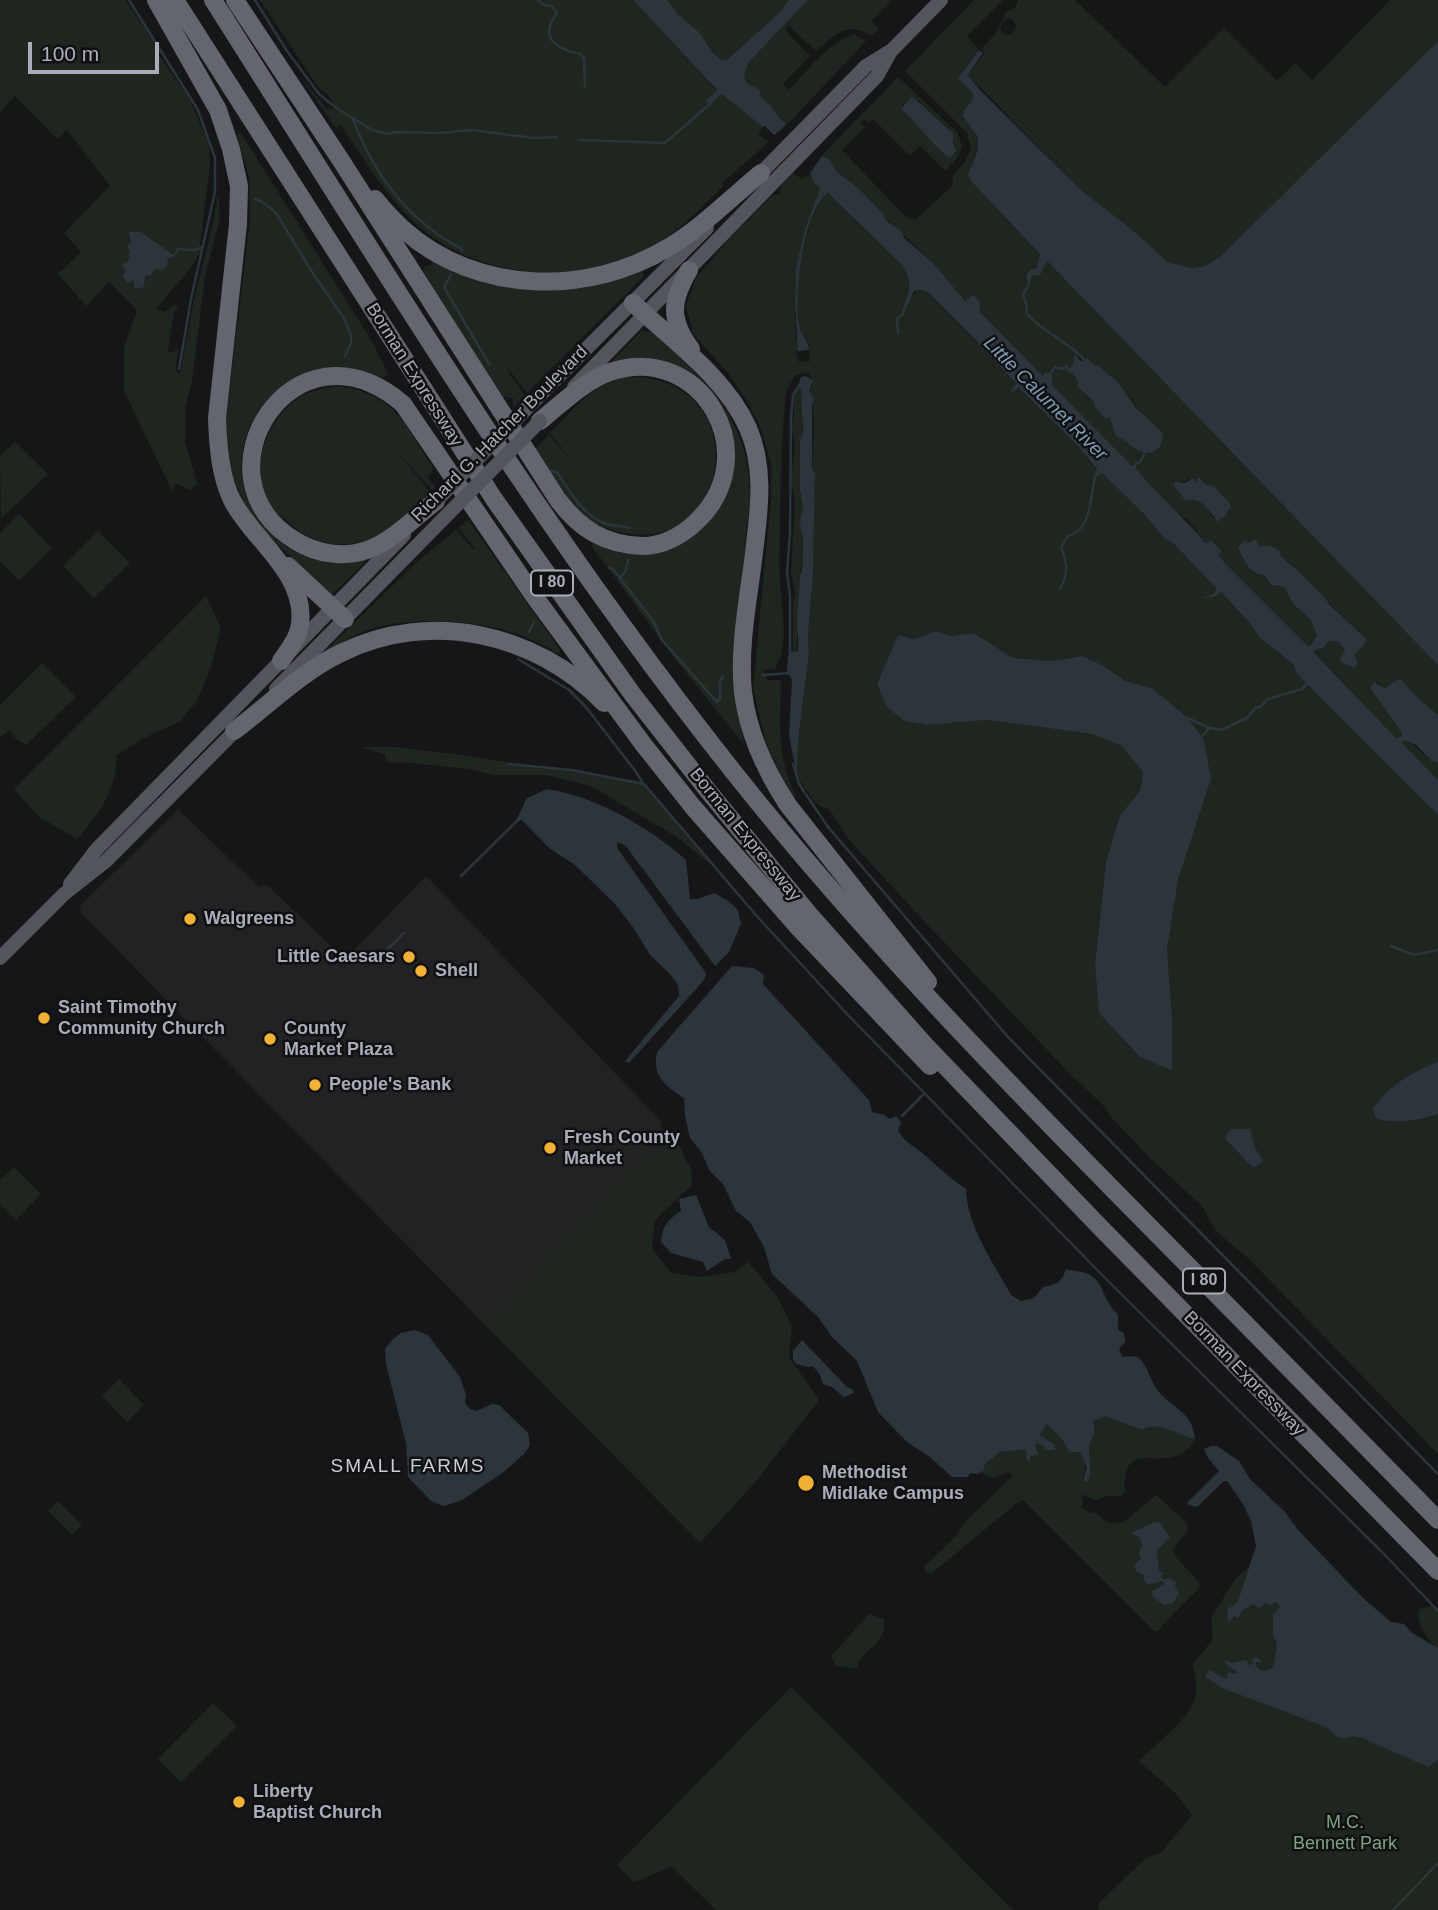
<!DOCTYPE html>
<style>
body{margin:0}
#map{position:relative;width:1438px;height:1910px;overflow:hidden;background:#161618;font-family:Helvetica,sans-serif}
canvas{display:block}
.scale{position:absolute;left:28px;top:42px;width:131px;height:32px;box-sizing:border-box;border:4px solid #a8adb8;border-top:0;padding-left:9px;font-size:21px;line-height:24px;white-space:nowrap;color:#a8adb8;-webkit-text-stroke:5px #111113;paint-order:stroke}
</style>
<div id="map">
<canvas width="1438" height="1910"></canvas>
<div class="scale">100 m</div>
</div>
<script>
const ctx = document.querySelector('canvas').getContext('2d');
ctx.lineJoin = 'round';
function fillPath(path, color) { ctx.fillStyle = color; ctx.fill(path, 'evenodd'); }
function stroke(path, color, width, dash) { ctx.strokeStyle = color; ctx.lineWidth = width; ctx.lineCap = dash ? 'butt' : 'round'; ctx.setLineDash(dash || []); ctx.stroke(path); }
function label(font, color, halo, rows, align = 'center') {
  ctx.font = font + ' Helvetica,sans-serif'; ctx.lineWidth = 5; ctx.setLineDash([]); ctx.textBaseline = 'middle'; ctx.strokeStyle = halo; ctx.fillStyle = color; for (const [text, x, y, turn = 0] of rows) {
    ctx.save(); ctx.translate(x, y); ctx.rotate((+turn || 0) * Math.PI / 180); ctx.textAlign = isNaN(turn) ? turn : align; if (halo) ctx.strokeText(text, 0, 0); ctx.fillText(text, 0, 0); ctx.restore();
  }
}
fillPath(new Path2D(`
 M178 809 259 887 265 885 269 887 345 959 426 876 661 1121 663 1133 659 1144 622 1189 486 1326 81 913 80 906Z`), '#222225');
fillPath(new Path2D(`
 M0 0H125L156 45V51L190 100 209 145 210 164 199 254C189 274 170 289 157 309L164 312 174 305 179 306 174 312 168 351 172 353 178 348 176 371 180 374 195 295 214 219 217 198 219 197V222L205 276 192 381 185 408V441L197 484 190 490 175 483 173 493 124 391V348L137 310 109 282 86 306 58 274 81 252 64 233 110 186 67 130 57 139 15 96 0 112Z
 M260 0H633L717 91 705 102 711 103 722 94 759 123 763 127 758 134 769 142 722 183 723 186C702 207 681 230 654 245 580 287 477 281 414 222 384 194 363 157 340 124L337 130 299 75 326 108 334 109 329 95 318 87Z
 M667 0H789L781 11 727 60H721L712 52 700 33 678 14Z
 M808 0H892L871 21 879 29 871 36C848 19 834 36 816 51L788 25 786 31 810 56 783 84 789 90C807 71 828 43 854 34L866 41 787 125C776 114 764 101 756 88L753 89 744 77 748 63Z
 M974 0H1003L967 36 979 50 958 78 972 93 973 99 967 106 964 119C994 149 967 151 971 181L1040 254 1039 264 1030 270 1029 283 1032 276 1046 260 1413 638 1438 665V715L1415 695 1402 680 1398 679 1385 688 1377 682 1370 688 1402 733V736L1396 738 1314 653 1315 650 1323 648 1329 641H1338L1345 650 1341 657 1355 668 1358 663 1355 655 1363 643 1364 639 1290 562 1246 541 1238 547 1243 560 1253 573 1264 575 1269 583 1285 588 1293 604 1311 620 1317 636 1309 647 1224 562 1219 555 1222 550 1211 540 1206 543 1187 519 1179 514 980 312C981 303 981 300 973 296L965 301 961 298 933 263 837 172 829 159 821 156 898 77 958 133 962 146 958 157 945 171 920 146 910 156 873 119 869 123 865 119 861 123 865 127 842 150 906 217 915 220 952 186 953 176 966 160 971 148 967 133 905 71ZM918 100 949 129 955 146 950 158 939 149 905 112 902 105ZM1074 354C1084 363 1096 366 1107 373 1126 386 1139 417 1160 430V447L1145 453C1126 444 1119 436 1110 418L1104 419 1094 406V402C1079 392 1072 372 1074 354ZM1189 479 1215 487 1221 497 1224 517 1213 518C1208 508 1199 495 1186 500L1174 486Z
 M1018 0H1075L1165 87 1224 28 1277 81 1295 63 1312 80 1390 0H1438V41L1222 255 1204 266 1192 268 1168 262 1129 227 1082 191 968 75 984 54 987 56 981 49 996 33 1006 12 1016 7ZM1008 19 1013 20 1017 27 1011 35 1003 34 1000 29 1003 21Z
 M241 133 373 343 388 374 383 378C327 354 263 378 245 440 228 499 273 557 333 562 343 562 355 560 365 558L366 561 333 594 325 591 257 524 246 508 229 467 225 427 250 221 249 177 237 135Z
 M810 172 821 191 805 229 796 267 795 322 796 339 799 343 798 351 796 352 799 362 810 361C809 356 810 350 809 345 807 338 801 333 799 326 792 298 805 210 828 193L902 265C911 281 912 292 903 308L907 306 909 299 917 290 929 293 972 336 1016 385 1012 391H1015L1017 386 1075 443 1097 470 1094 474V480L1102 473 1145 515 1164 538 1174 544 1217 589 1213 594 1204 598 1215 597 1221 591 1249 622 1259 637 1294 664 1297 674 1438 815V1061C1412 1073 1389 1084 1373 1110L1376 1119C1399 1124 1416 1121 1438 1114V1454L1248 1258 1216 1231 1202 1206 1149 1157 1111 1117 1103 1105 1071 1075 924 921 850 841 829 809 821 807 815 802 797 777 798 742 809 652 808 636 813 575 815 474 812 470C813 452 816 404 810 392L812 380 809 373 795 375 786 392 782 440 779 566 784 634 781 656 775 669 763 670 767 680H781C781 723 776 754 795 794L793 796 782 778 766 742 753 688 771 499V464L761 429 750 406 729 374 693 334 686 305 696 278 730 238 773 195H779L781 186 793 173 802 179 804 176 806 178ZM935 631 951 636 974 633 1013 658 1052 661 1083 656 1104 666 1125 681 1152 688 1188 718 1204 740 1211 779 1178 880 1167 950 1172 1015V1071L1140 1057 1099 1013 1095 966 1106 862 1120 815 1140 791 1143 772 1122 746 1094 734 987 720 927 725 904 721 886 706 877 684 898 635 915 639ZM1231 1129H1249L1255 1148 1264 1161 1253 1168 1225 1140 1226 1134Z
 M431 259 529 289 582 288 618 279 642 270 644 276 527 393 510 371 508 372 525 395 513 408V398L501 397 423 271 426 266 432 265Z
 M642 330 654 333C710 386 750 417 750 500L735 640 734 683 744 745 676 660 593 548 592 542 619 552 632 553 701 528 719 509 730 486 734 469 733 439 724 419 639 359 612 361Z
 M626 377C752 373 738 546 631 534 613 532 595 526 582 514 563 496 549 470 535 449L549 435 572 461 550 433C574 409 592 384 626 377Z
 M335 386C394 392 405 424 434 469L427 477 435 487 432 490 398 453 430 492C412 510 390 532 366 540 334 550 310 542 287 521 282 517 274 512 270 507 246 471 268 413 304 395 313 390 325 389 335 386Z
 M801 387C804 405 803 424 801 442 798 461 802 482 803 501 805 515 800 526 803 539L796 653 793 651V601L796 594 791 574 795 501 791 479 795 446 792 428 794 412 793 395 797 388Z
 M15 442 48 474 1 519 0 456Z
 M19 514 52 548 19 581 0 561V533Z
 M468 520 561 651 557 654C515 622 428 614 378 627 360 631 345 641 329 651L327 649 418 561 456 530 473 549 475 548 458 528Z
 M98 531 130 563 94 598 63 566Z
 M206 596 221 628 211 667 196 702 179 722 144 738 117 755C116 791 100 813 77 839L38 816 14 789Z
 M42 663 76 697 26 745 15 738 10 730 0 737V705Z
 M1405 739C1417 746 1426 759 1438 763V780L1402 743Z
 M362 747H395L453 754 642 782 717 869 675 836 591 786 545 775H493L469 769 401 762 388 763 385 759 386 755Z
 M663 1133 677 1141 691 1170 692 1185 655 1220 652 1248 671 1273 700 1277 734 1272 748 1262 777 1296 792 1326 789 1357 819 1400 757 1480 700 1543 486 1326 659 1144Z
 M14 1167 41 1194 16 1220 0 1204V1180Z
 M119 1379 144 1405 127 1422 102 1396Z
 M1105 1416 1142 1430C1162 1420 1175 1435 1195 1439 1191 1445 1186 1452 1179 1455 1154 1466 1121 1442 1125 1492L1121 1496H1107L1096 1501 1081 1494 1083 1501 1081 1507 1090 1513 1094 1512 1108 1523 1124 1522 1156 1495 1187 1523 1188 1531 1173 1549 1175 1556 1199 1582V1588L1157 1631H1154L1023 1500 1016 1504 932 1573H926L924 1567 956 1536 966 1521 1011 1477 1010 1472 992 1478 981 1473 985 1470 984 1465C997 1452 1007 1448 1026 1449L1027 1459 1038 1450 1035 1445 1037 1443 1055 1445 1040 1435 1047 1423C1054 1433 1066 1441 1069 1452H1080C1090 1467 1084 1466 1083 1481 1095 1462 1082 1453 1095 1434L1093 1420ZM1160 1524 1169 1537 1157 1551 1159 1570 1163 1580 1169 1578 1164 1605 1153 1596 1164 1584 1141 1572 1142 1546 1140 1538Z
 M58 1501 82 1525 72 1535 48 1511Z
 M1249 1567 1238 1601 1235 1606 1229 1608 1232 1619 1249 1605 1276 1602 1281 1608 1273 1614V1635L1277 1644 1273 1668 1263 1671 1256 1666V1662L1261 1663 1257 1657 1253 1664 1249 1666 1225 1662 1237 1671 1227 1679 1205 1676 1353 1736 1379 1744 1428 1767 1438 1760V1910H1098L1099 1903 1146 1858 1161 1853 1192 1815 1175 1793 1139 1761C1154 1746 1191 1717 1195 1698 1198 1686 1195 1675 1193 1664L1213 1639 1211 1618 1235 1579Z
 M1432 1606 1438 1611V1648C1427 1641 1416 1623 1419 1609Z
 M869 1614 884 1619C887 1647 863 1646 856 1669L836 1666 831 1656Z
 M791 1687 1013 1910H716L672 1867 634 1882 617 1865Z
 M213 1703 237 1726 181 1782 158 1759Z`), '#1e261f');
fillPath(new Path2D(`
 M633 0H667L678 14 700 33 712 52 721 60H727L781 11 789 0H808L748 63 744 77C748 86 752 85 759 90L762 98 771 106 779 117 821 156 829 159 837 172 859 189 883 214 887 221 902 232 904 238 933 263 965 301 973 295C981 300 980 303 980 312L1043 376 1045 373 1055 375 1051 376 1053 382 1051 384 1127 461 1132 466 1136 464V468L1140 474C1162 498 1185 519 1206 543L1211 540 1222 551 1219 555 1224 562 1309 647 1317 636 1311 620 1293 604 1285 588 1276 585 1272 586 1264 575C1249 574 1243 560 1238 547L1245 540 1248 543 1255 539 1260 547C1267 544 1275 547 1280 551L1281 557C1287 559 1328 599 1330 605L1367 640 1355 655 1358 663 1355 668 1341 662 1340 659 1345 650 1338 641H1329L1323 648 1315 650 1314 653 1396 738 1402 736V733L1370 688 1374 682 1385 688 1398 679 1402 680 1415 695 1438 715V763L1432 761 1416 745 1405 740 1402 743 1438 780V815L1297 674 1293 664 1259 637 1249 622 1221 592 1215 597 1202 598 1213 594 1217 589 1174 544 1164 538 1145 515 1102 473 1093 480 1094 474 1097 469 1075 443 1018 387 1015 391 1010 392 1016 384 972 336 929 293 921 290 914 291 907 306 902 310C910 291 913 284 902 265L828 193C803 211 794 295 799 325 800 334 809 340 809 350L798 351 795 304 796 267 805 229 820 189 814 182 810 172 765 126 763 127 722 94 711 104 705 102 717 90Z
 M1438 41V665L1047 261 1040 275 1032 276 1029 285 1026 275 1030 270 1037 267 1040 254 971 181 968 175 978 149V137L963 117 964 110 973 99 972 93 958 78 979 50 983 53 968 75 981 91 1082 191 1129 227 1168 262 1192 268 1205 266 1222 255Z
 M911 97C919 100 944 126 953 133V142L956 151 950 158C931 145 919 124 901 109Z
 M129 232H141L173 255 177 251 178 253 172 258H167L168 264 163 270 155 269 151 275 145 276 144 287 135 289 133 280 129 284 123 277 126 271 122 265 128 262 130 251 127 247 131 242Z
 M1074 354 1082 362 1088 357 1090 362 1100 367 1118 382 1136 408 1160 430 1163 436 1160 447 1151 453C1131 452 1131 441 1116 436L1110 418 1105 419 1094 406V402L1078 387V381L1069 368 1073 365Z
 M805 376 813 380 809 390 814 400 812 405V469L815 474 813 575 808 636 809 652 798 742 797 777 789 735 792 680 787 671 788 656 793 651 797 652C800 643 797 634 797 625 797 608 800 591 800 575L802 572 803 539 800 524 803 506 800 489V443L803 431 801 388H797L801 377Z
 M1199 477 1205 484 1214 486 1230 504 1231 507 1224 517 1219 519 1220 523C1209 514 1203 495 1186 501L1174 486 1175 482 1185 483 1193 478 1195 482Z
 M935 631 951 636 974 633 1013 658 1052 661 1083 656 1104 666 1125 681 1152 688 1188 718 1204 740 1211 779 1178 880 1167 950 1172 1015V1071L1140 1057 1099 1013 1095 966 1106 862 1120 815 1140 791 1143 772 1122 746 1093 734 987 720 927 725 904 721 886 706 877 684 898 635 915 639Z
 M547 789C597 797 649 827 686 860L690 899H698L714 893 727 900 738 910 741 924 729 952 715 966 625 845 617 842V848L706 973 705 978 698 987 629 1063 625 1061 679 996 678 985 670 974 650 955 635 930 615 904 575 865 549 848 522 820 516 821 527 798Z
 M732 966 754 968 764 975 763 984 869 1100 872 1112 884 1115 890 1119 896 1116 901 1122 898 1130C907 1146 915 1145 927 1157 940 1169 951 1179 966 1189 967 1227 994 1263 1011 1295L1021 1301 1034 1298 1043 1287C1056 1285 1062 1282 1066 1269 1073 1271 1082 1271 1088 1274 1106 1283 1101 1300 1118 1314V1330L1124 1333 1125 1342 1119 1349 1122 1357C1127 1357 1134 1355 1139 1358 1148 1366 1151 1383 1159 1392 1172 1408 1193 1412 1195 1439 1175 1435 1161 1420 1142 1430L1105 1416 1093 1421 1095 1434C1081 1454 1097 1467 1087 1482L1083 1481 1087 1467 1080 1452H1069L1064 1442 1047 1424 1040 1435 1055 1445V1450H1045V1446L1037 1443 1035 1445 1039 1455 1030 1456V1461L1027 1460 1026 1449 1000 1452 984 1465 985 1470 978 1474 970 1473 968 1477H952L930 1457 908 1443 878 1412 857 1361 832 1337 818 1317 772 1274 764 1247 750 1222 736 1211 723 1184 709 1170 702 1153 690 1138 685 1116 684 1098C665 1086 652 1076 657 1052Z
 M1438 1061V1114C1416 1121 1399 1124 1376 1119L1373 1109C1389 1084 1412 1073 1438 1061Z
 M1231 1129H1250L1255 1148 1264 1161 1253 1168 1225 1139 1226 1134Z
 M696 1195 709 1227 725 1240 731 1259H725L707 1271 703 1262 671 1253 661 1242C662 1226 668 1219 681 1211L679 1199Z
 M414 1330 428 1335 460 1377 466 1395 465 1403 470 1409 476 1411 492 1404 499 1405 528 1433 530 1445 525 1453 505 1471 462 1500 444 1506 431 1501 408 1477 406 1443 386 1364 385 1349 392 1340 401 1333Z
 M802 1340 847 1387 852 1389 854 1393 844 1397 832 1387 823 1384 820 1375 813 1366 807 1367 796 1364 793 1359V1351Z
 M1211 1446H1217L1239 1461 1250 1479 1285 1512 1299 1531 1364 1599 1391 1622 1404 1624 1412 1633 1438 1648V1760L1428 1767 1362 1738 1353 1736 1344 1739 1336 1736 1326 1727 1222 1688 1205 1676 1210 1670 1226 1679 1229 1672 1234 1674 1237 1672 1224 1662 1227 1660 1231 1663 1246 1660 1249 1665 1253 1664 1252 1659 1257 1657 1262 1663 1256 1662V1666L1262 1671 1273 1668 1277 1644 1273 1635V1614L1280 1607 1276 1602 1271 1605 1266 1603 1259 1608 1253 1604 1242 1611 1238 1618 1234 1616 1228 1623 1227 1610 1238 1601 1256 1546 1251 1521 1243 1504 1227 1481H1224L1197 1507 1189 1505 1187 1503 1219 1471 1208 1458 1204 1449Z
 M1154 1522 1160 1523 1170 1537 1157 1551 1159 1570 1163 1573 1161 1576 1163 1580 1169 1578 1176 1582 1175 1586 1179 1594 1173 1603 1164 1605 1153 1597 1152 1591 1164 1584 1161 1581 1148 1585 1144 1580V1575L1136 1571 1134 1565 1141 1559 1139 1552 1142 1546 1140 1538 1131 1533Z`), '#2c353c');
fillPath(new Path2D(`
 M789 122 824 153 808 176 771 138Z`), '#161618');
stroke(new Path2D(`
 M129 0 198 110 215 158V192L191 299 179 369
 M255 0 287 51 319 94 335 107 372 130 388 134 396 132 440 133 471 130 533 138 557 137
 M538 0 544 5 552 6 557 13C538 38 556 49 581 54L584 58 585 87
 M353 119C374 175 408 221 462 249V252
 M580 140 665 143 711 103
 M255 199 264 203 276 213 312 272 345 320 351 336V343L345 356
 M177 251 178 249 195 250 203 247
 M451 275 444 287 489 364
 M1029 284 1023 294 1027 307 1026 313C1043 333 1069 341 1085 361
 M898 333 897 319 903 314 906 305
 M1049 375 1055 367 1062 369 1066 366 1070 372 1073 371
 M1136 464 1141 461 1145 451
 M551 471 557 472C570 492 581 513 604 523 613 527 624 525 630 528
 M609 568H612L654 622 661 639 717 702 720 699V681L723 677
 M621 577 626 570 628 560
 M1060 589C1069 574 1067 562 1061 547L1068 536C1092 530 1090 496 1095 478
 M529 632 534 622
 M790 655V596L787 573 790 532 791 418 793 395 798 387
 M518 659 569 690 585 706 636 772 642 782
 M763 675 790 673
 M1188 718 1209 728
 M1199 739 1210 728 1221 730 1247 718 1255 708 1260 707 1268 699 1302 689 1308 683
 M509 764 571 770 644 784 755 914 847 1014 1109 1282 1383 1553 1438 1611
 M793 764 799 784 828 827 1008 1037 1438 1474
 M461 876 519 819
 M1391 946 1414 955 1438 950
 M374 963 404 933
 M902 1116 924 1094
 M1393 1910 1438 1863`), '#2c353c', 2.5);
stroke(new Path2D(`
 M753 181 866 66 892 50 941 0
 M574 387 877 76 891 51
 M527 408 707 228
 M276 689 449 513
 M70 884 96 850 404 535
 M0 958 64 894 106 861 242 724`), '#53555c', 14);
stroke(new Path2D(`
 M156 0 218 110 231 149 239 186 238 224 217 418C218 446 220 477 233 502 254 541 306 574 300 623 299 637 289 649 281 661
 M175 0 494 499 633 695 709 792 808 913 925 1045 1099 1226 1438 1571
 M213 0C380 263 541 531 736 775 863 935 1005 1080 1148 1225 1245 1323 1341 1421 1438 1520
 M235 0 342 162 558 500C580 529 605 545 643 546 662 546 681 536 695 523 768 456 701 341 610 372 584 381 561 404 540 421
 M375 199C384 210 394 221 404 230 477 295 589 296 669 247 700 229 732 197 761 173
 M689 270C671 301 669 319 691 349
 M633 303C673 341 725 377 748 428 764 465 760 504 755 544 750 592 738 644 743 692 748 734 765 770 788 805L928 982
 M436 501C415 517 393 541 367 550 344 558 317 554 296 541 189 478 293 310 403 404L534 596 643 744 693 807 798 927 930 1066
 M288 566 345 619
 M234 731C269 705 301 672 341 653 430 609 536 633 604 703`), '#63666e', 18);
stroke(new Path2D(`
 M436 501 527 408
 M449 513 540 421`), '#53555c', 14);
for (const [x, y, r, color] of [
 [190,919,7,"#f2b134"],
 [409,957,7,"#f2b134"],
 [421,971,7,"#f2b134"],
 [44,1018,7,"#f2b134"],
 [270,1039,7,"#f2b134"],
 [315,1085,7,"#f2b134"],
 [550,1148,7,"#f2b134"],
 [806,1483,9,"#f2b134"],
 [239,1802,7,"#f2b134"]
]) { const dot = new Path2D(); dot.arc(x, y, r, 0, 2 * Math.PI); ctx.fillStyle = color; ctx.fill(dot); stroke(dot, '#111113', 2.5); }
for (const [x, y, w] of [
 [552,583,42],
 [1204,1281,42]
]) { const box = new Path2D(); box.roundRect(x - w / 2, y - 12.5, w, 25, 5); ctx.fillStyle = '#111113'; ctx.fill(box); stroke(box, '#a8adb8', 2); }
label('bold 16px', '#a8adb8', null, [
 ["I 80",552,583],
 ["I 80",1204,1281]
]);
label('18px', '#a8adb8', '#111113', [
 ["Borman Expressway",414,375,58],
 ["Richard G. Hatcher Boulevard",500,434,-45],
 ["Borman Expressway",745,835,51],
 ["Borman Expressway",1244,1374,46]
]);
label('bold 18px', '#a8adb8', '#111113', [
 ["Walgreens",204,919],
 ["Little Caesars",395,957,"right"],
 ["Shell",435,971],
 ["Saint Timothy",58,1008],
 ["Community Church",58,1029],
 ["County",284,1029],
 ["Market Plaza",284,1050],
 ["People's Bank",329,1085],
 ["Fresh County",564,1138],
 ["Market",564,1159],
 ["Methodist",822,1473],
 ["Midlake Campus",822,1494],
 ["Liberty",253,1792],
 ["Baptist Church",253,1813]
], 'left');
label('18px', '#7fa381', '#111113', [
 ["M.C.",1345,1823],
 ["Bennett Park",1345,1844]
]);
label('italic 19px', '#7f9bb3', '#111113', [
 ["Little Calumet River",1045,399,45]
]);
ctx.letterSpacing = '2px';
label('19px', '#c9ccd4', '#111113', [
 ["SMALL FARMS",408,1467]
]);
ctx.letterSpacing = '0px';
</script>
